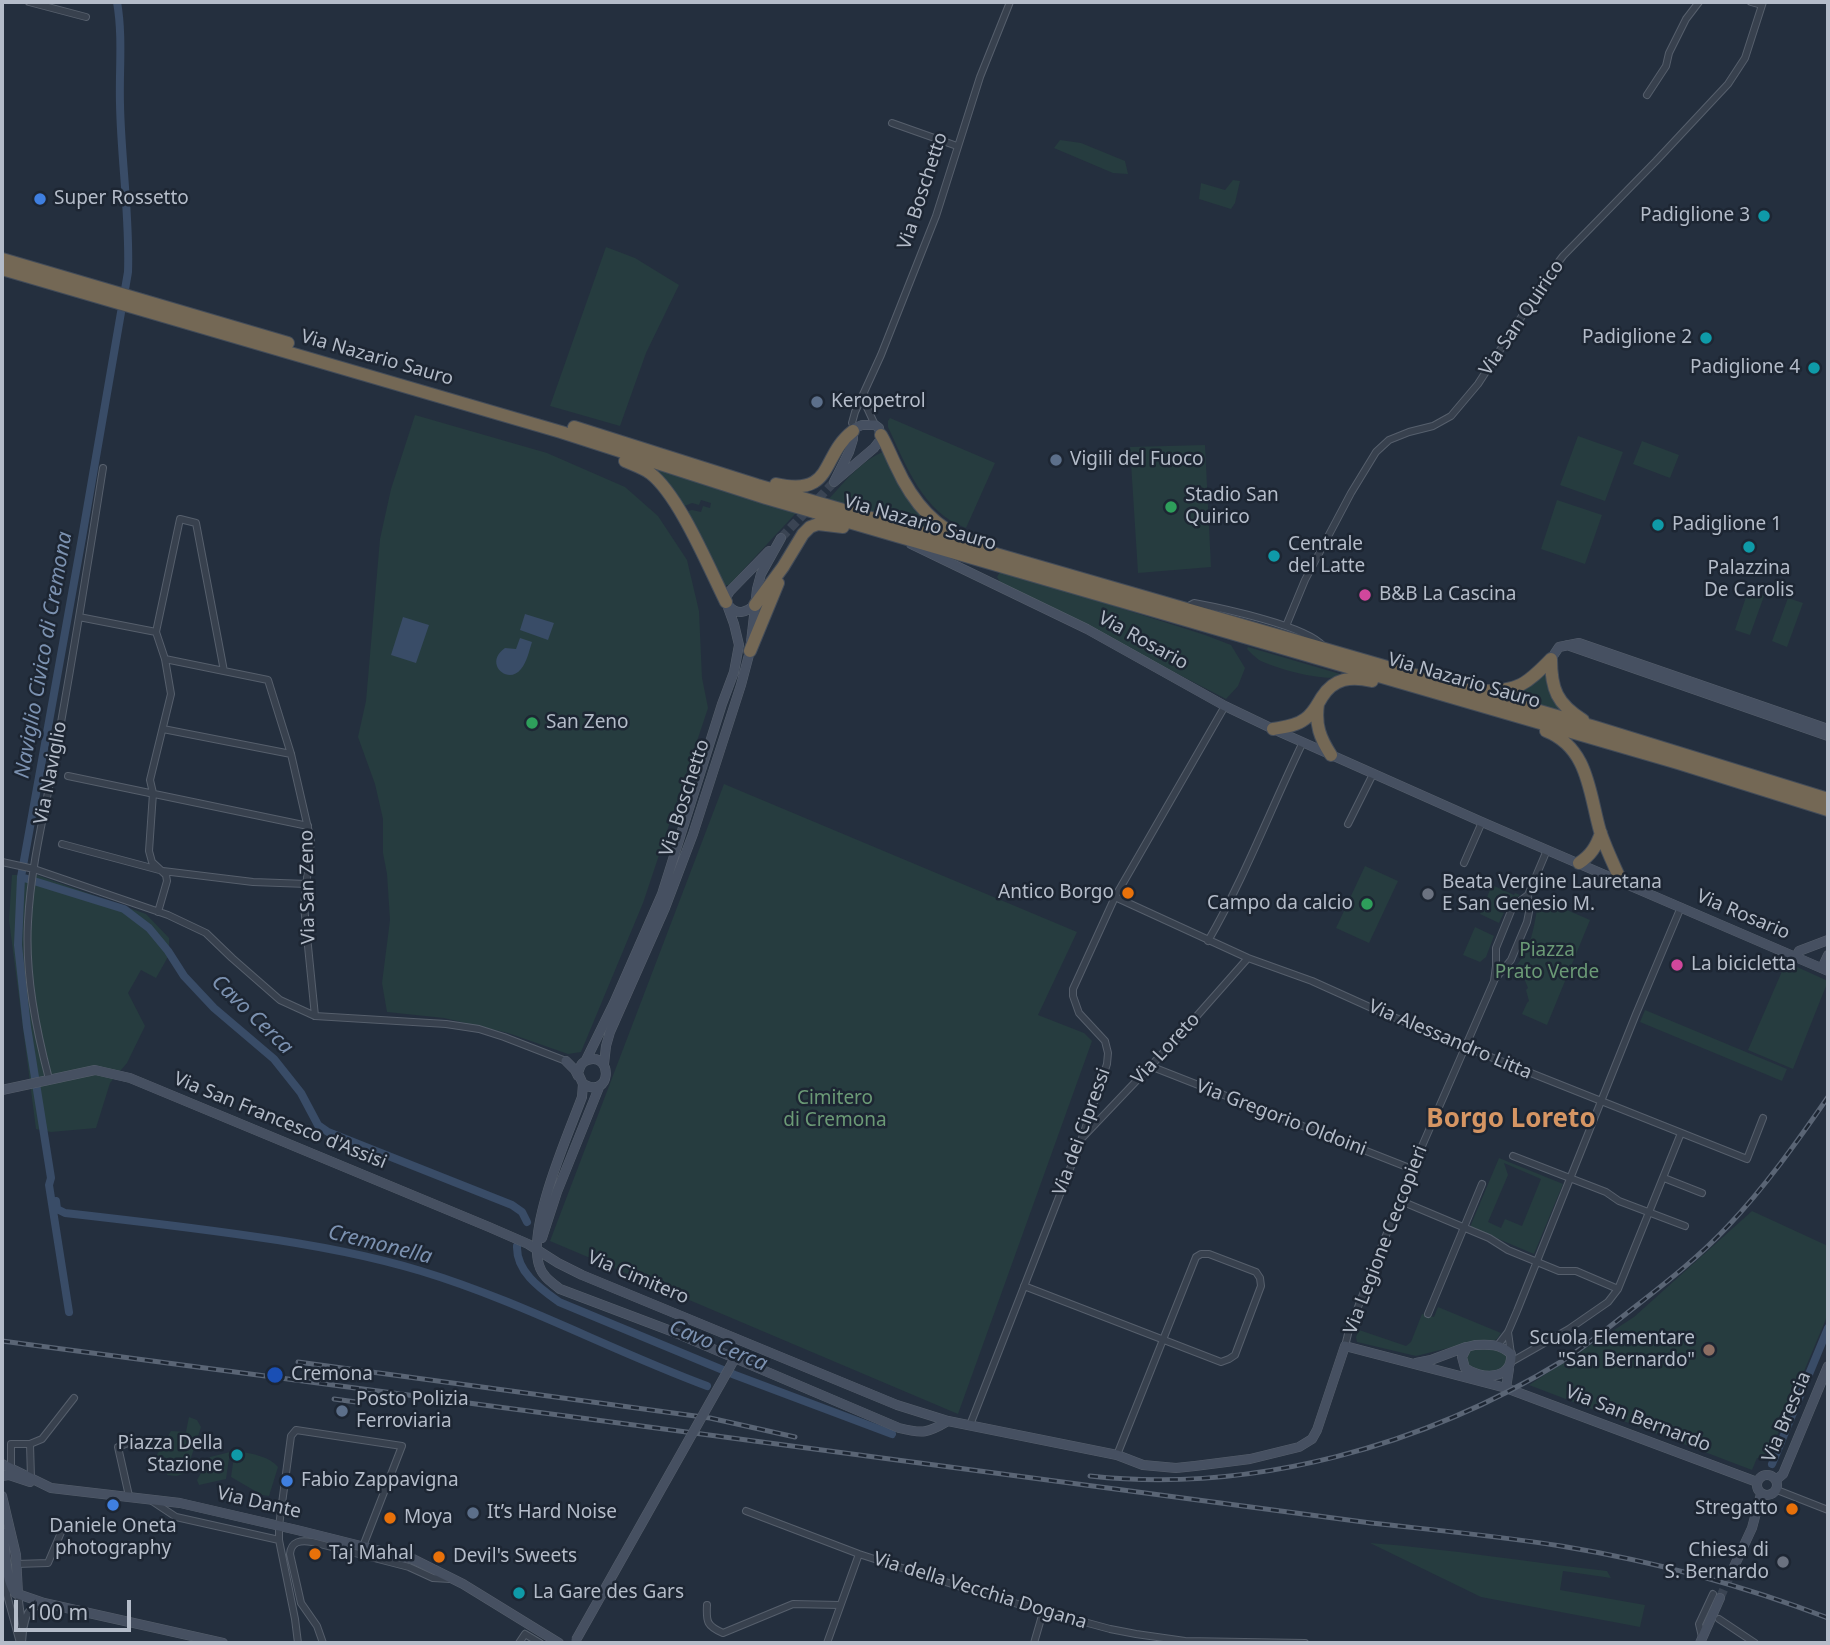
<!DOCTYPE html>
<meta charset="utf-8">
<style>
body{margin:0}
#map{position:relative;width:1830px;height:1645px;overflow:hidden;background:#242f3e;font-family:"Noto Sans",sans-serif}
canvas{display:block}
.frame{position:absolute;inset:0;border:4px solid #b4bcc9;pointer-events:none}
.scale{position:absolute;left:14px;top:1600px;width:117px;height:32px;box-sizing:border-box;border:4px solid #b4bcc9;border-top:0;padding-left:9px;font-size:21px;line-height:24px;white-space:nowrap;color:#b4bcc9;-webkit-text-stroke:5px #1d2633;paint-order:stroke}
</style>
<div id="map">
<canvas width="1830" height="1645"></canvas>
<div class="frame"></div>
<div class="scale">100 m</div>
</div>
<script>
const ctx = document.querySelector('canvas').getContext('2d');
ctx.lineJoin = 'round';
function fillPath(path, color) { ctx.fillStyle = color; ctx.fill(path, 'evenodd'); }
function stroke(path, color, width, dash) { ctx.strokeStyle = color; ctx.lineWidth = width; ctx.lineCap = dash ? 'butt' : 'round'; ctx.setLineDash(dash || []); ctx.stroke(path); }
function label(font, color, halo, rows, align = 'center') {
  ctx.font = font + ' "Noto Sans",sans-serif'; ctx.lineWidth = 5; ctx.setLineDash([]); ctx.textBaseline = 'middle'; ctx.strokeStyle = halo; ctx.fillStyle = color; for (const [text, x, y, turn = 0] of rows) {
    ctx.save(); ctx.translate(x, y); ctx.rotate((+turn || 0) * Math.PI / 180); ctx.textAlign = isNaN(turn) ? turn : align; if (halo) ctx.strokeText(text, 0, 0); ctx.fillText(text, 0, 0); ctx.restore();
  }
}
fillPath(new Path2D(`
 M1060 140 1081 143 1125 161 1128 174 1113 173 1054 148Z
 M1233 180 1240 181 1235 203 1231 209 1199 199 1201 183 1225 190Z
 M606 247 635 258 679 285 646 353 620 426 550 406Z
 M415 415 547 453 625 487 658 516 687 560 699 611 702 678 708 708 643 903 581 1052 568 1054 508 1033 444 1018 387 1012 382 983 390 920 387 874 383 853V819L375 784 358 737 366 701 380 539 391 489Z
 M890 418 995 463 966 528C923 513 906 465 888 427V421Z
 M1578 436 1623 452 1605 501 1560 485Z
 M1642 441 1679 455 1670 478 1633 464Z
 M1205 445 1211 567 1138 573 1130 447Z
 M885 451 947 534 829 499C845 481 862 460 885 451Z
 M648 466 796 513 729 585H725L684 512 692 510 701 512 703 506 710 508 711 503 701 500 699 505 692 503 682 507Z
 M1557 500 1602 515 1585 564 1541 549Z
 M1000 572 1029 579 1205 635 1231 645 1245 668 1238 686 1226 699 1000 582 997 577Z
 M1748 591 1764 596 1750 635 1735 630Z
 M1788 598 1803 603 1787 647 1772 641Z
 M1248 647 1340 674V677C1321 681 1277 669 1259 660 1255 657 1251 653 1247 649Z
 M1548 665 1572 717 1495 694Z
 M724 784 1077 932 1038 1015 1084 1033 1092 1041 958 1414 550 1241Z
 M1365 866 1398 881 1369 943 1336 928Z
 M12 875H37L146 914 169 938V955L156 978 141 970 128 993 145 1026 127 1063 110 1083 96 1128 51 1132 36 1129 9 920Z
 M1492 885 1514 895 1515 893 1520 895 1508 904 1499 923 1480 914Z
 M1539 898 1590 920 1547 1025 1522 1014 1527 1003 1529 1001 1526 990 1528 988 1521 971 1515 973 1513 969C1533 949 1534 924 1539 898Z
 M1475 927 1494 936 1486 957 1480 962 1463 955Z
 M1786 962 1828 981 1793 1069 1748 1050Z
 M1645 1010 1787 1069 1782 1081 1640 1022Z
 M1499 1158 1563 1184 1534 1254 1470 1227ZM1504 1163 1541 1179 1522 1226 1505 1219 1501 1228 1488 1222 1508 1175Z
 M1752 1211 1828 1246V1314L1767 1460 1757 1458 1752 1470 1529 1385 1634 1317Z
 M1438 1307 1501 1333 1497 1339 1493 1341 1473 1342 1416 1356 1357 1342 1356 1337 1359 1330 1406 1346 1411 1342 1422 1314 1434 1317Z
 M1476 1349H1497L1507 1356 1506 1366C1479 1382 1447 1356 1476 1349Z
 M189 1417 197 1420 201 1427 186 1473 176 1476 167 1475 168 1465 152 1463 171 1431 186 1432Z
 M230 1452 226 1479 199 1485 197 1480 210 1457Z
 M239 1452C252 1453 270 1457 278 1467L269 1496 262 1495 231 1477 233 1463Z
 M1370 1543C1449 1549 1528 1562 1607 1571L1611 1578 1563 1571 1560 1590 1645 1605 1640 1627 1481 1597Z`), '#263c3f');
fillPath(new Path2D(`
 M525 614 554 623 548 640 520 630Z
 M403 617 429 625 416 663 391 655Z
 M520 638 532 642C529 651 527 662 521 669 508 686 483 663 505 648L516 649Z`), '#394c67');
stroke(new Path2D(`
 M21 877 124 909 149 928 168 951 184 976 214 1008 274 1059 301 1093 318 1125 328 1132 512 1205 522 1212 527 1222
 M56 1201 57 1209 65 1213C127 1220 188 1227 250 1236 308 1244 365 1254 421 1271 520 1301 610 1350 707 1386
 M517 1246C516 1272 541 1289 559 1302L735 1375 892 1434
 M69 1312 49 1185 51 1178 27 1027 18 945 21 877 82 538 128 272C130 216 121 160 120 104 119 70 123 36 117 2
 M1772 1464 1828 1328`), '#394c67', 8);
stroke(new Path2D(`
 M781 538 834 482
 M1720 1598 1732 1571`), '#3a4453', 9, [9, 4.5]);
const street = new Path2D(`
 M29 2 86 17
 M1751 2 1762 5
 M1647 95 1666 66 1669 53 1686 19 1699 2
 M892 123 957 146
 M865 396 864 401 875 425
 M855 428 852 423 855 412 881 355 936 216 980 77 1010 2
 M1187 607 1194 603C1221 608 1307 626 1323 646
 M79 617 156 632
 M1286 626 1305 580 1351 493 1376 452 1389 440 1409 432 1433 426 1451 416 1478 384 1548 276 1563 256 1656 161 1728 84 1745 58 1763 2
 M165 659 268 680 291 754 311 841 304 906 315 1016
 M163 729 291 754
 M68 776 308 826
 M1348 824 1373 774
 M62 844 163 871 253 882 307 884
 M2 862 34 869 168 915 206 933 232 958 280 1000 315 1016 446 1024 479 1029 504 1037 566 1061
 M1464 863 1482 822
 M1115 897 1248 958 1312 981 1374 1009 1483 1054 1747 1159 1763 1118
 M158 912 167 881 166 875 152 862 149 851 153 793 150 780 171 694 165 659 156 632 180 519 196 523 224 671
 M1208 941C1245 877 1271 808 1303 742
 M1496 978 1511 960 1527 922 1529 912 1528 895 1547 850
 M1150 1066 1412 1169
 M49 1079C36 1029 25 975 28 922 31 860 48 800 58 740 74 649 89 558 103 468
 M1083 1137 1180 1035 1248 958
 M1513 1156 1606 1192 1619 1201 1685 1226
 M1664 1178 1702 1193
 M1401 1201 1489 1238 1508 1250 1559 1271H1576L1618 1289
 M1024 1286 1221 1362 1229 1359 1235 1355 1261 1286 1260 1278 1256 1272 1209 1254H1201L1196 1257 1117 1455
 M1428 1314 1482 1184
 M1508 1332 1511 1354
 M1498 1345 1508 1332 1517 1311 1636 1014 1681 907
 M1345 1346 1349 1330 1412 1169 1494 981 1496 966V948L1511 911 1515 905 1528 895
 M1511 1362 1569 1329 1608 1302 1618 1289 1681 1133
 M970 1425 1082 1138 1107 1064 1108 1053 1105 1041 1079 1013 1073 996V989L1115 897 1225 706
 M128 1443 118 1447 129 1496
 M30 1444 42 1439 74 1398
 M11 1468V1444H30L31 1478
 M1777 1490 1828 1510
 M152 1501 176 1517 279 1540
 M746 1511 859 1554 992 1597 1110 1629 1136 1634 1185 1641 1305 1643
 M16 1564 48 1563 62 1530
 M2 1568 7 1569V1595L20 1643
 M18 1594 23 1631 22 1643
 M707 1605C706 1622 707 1626 723 1633L793 1604 840 1605
 M1719 1619 1755 1643
 M24 1626C27 1610 29 1609 44 1603
 M525 1634 540 1643
 M1702 1637 1699 1624 1713 1594
 M298 1643 295 1619 279 1540V1526L291 1436 296 1430 402 1446 360 1554
 M323 1643 317 1626 301 1603 290 1554C291 1541 301 1540 312 1542L409 1567 433 1578 450 1579
 M519 1643 525 1634
 M827 1643 859 1554
 M1034 1643 1043 1612`);
const secondary = new Path2D(`
 M862 425H875L879 428 881 439 874 448 834 482 849 452 853 439V431L855 428Z
 M911 544 1087 629 1225 706 1273 729 1482 822 1828 971
 M726 602 727 596 730 591 769 551
 M729 606C738 616 746 612 755 605
 M1567 645 1828 736
 M1551 659 1559 647 1579 643 1828 729
 M1796 957 1799 951 1828 940
 M1822 968 1828 955
 M586 1060 614 1003 662 894 722 704 734 672 739 645 734 624 726 602
 M566 1061 575 1070 578 1076
 M604 1064 606 1046 610 1032 665 908 693 834 741 685 750 651 757 589 761 574 781 538
 M583 1084C612 1100 613 1052 588 1060 581 1062 580 1067 578 1073L583 1084 582 1097C568 1135 527 1227 539 1265 542 1276 551 1282 560 1289L671 1331 899 1428C923 1434 928 1433 948 1421
 M2 1090 95 1070 130 1078 489 1227 528 1244 558 1263 582 1275 897 1405 948 1421 1117 1455 1143 1465 1176 1468 1195 1466 1250 1459 1299 1447 1312 1439 1317 1430 1345 1346 1506 1388 1509 1369
 M542 1238 557 1192 600 1085
 M1475 1345C1489 1344 1500 1344 1511 1354 1513 1381 1480 1379 1465 1368L1462 1357 1467 1347Z
 M1416 1363 1431 1360 1466 1347
 M1506 1388 1757 1482
 M2 1464 51 1488 180 1503 297 1530 413 1559 463 1584 559 1643
 M1757 1485a10 10 0 1 1 20 0a10 10 0 1 1-20 0Z
 M2 1476 9 1475 30 1482
 M1776 1480 1783 1474 1828 1366
 M2 1496 16 1555 18 1594
 M2 1532C7 1552 4 1575 15 1593L44 1603 223 1643
 M1732 1571 1752 1528 1761 1494
 M1700 1643 1720 1598`);
const highway = new Path2D(`
 M2 259 288 343
 M2 269 561 432 766 498 1678 763 1828 810
 M574 427 757 485 1595 727 1828 799
 M881 435C887 445 891 456 896 466 911 499 933 528 968 540
 M625 461C634 465 643 468 650 473 679 495 709 568 726 602
 M776 484C835 497 820 456 853 431
 M755 605 783 567 803 534 810 527 818 524 843 527
 M750 651 778 583
 M1551 659C1551 689 1557 704 1583 720
 M1482 691C1518 691 1526 685 1551 659
 M1318 704C1315 725 1320 738 1331 755
 M1273 729C1284 727 1296 726 1305 719 1313 714 1317 705 1322 697 1334 678 1351 676 1372 681
 M1546 731C1589 748 1589 793 1600 831 1606 849 1614 865 1621 881
 M1579 863C1591 855 1596 847 1601 833`);
stroke(street, '#565f6c', 8);
stroke(secondary, '#565f6c', 10);
stroke(highway, '#434c59', 14);
stroke(street, '#38414e', 6);
stroke(secondary, '#465061', 9);
stroke(highway, '#746855', 12);
const rail = new Path2D(`
 M2 1341 1371 1523C1434 1530 1498 1536 1561 1546 1652 1561 1742 1585 1828 1618
 M298 1362 710 1418 795 1437
 M334 1399 356 1402
 M1090 1476C1253 1494 1426 1445 1564 1360 1589 1344 1613 1324 1636 1306 1668 1281 1700 1256 1728 1226 1765 1187 1797 1142 1828 1097`);
stroke(rail, '#5a6575', 5);
stroke(rail, '#1d2633', 2.5, [8]);
const secondaryBridge = new Path2D(`
 M576 1640 735 1358`);
stroke(secondaryBridge, '#565f6c', 10, []);
stroke(secondaryBridge, '#465061', 9);
for (const [x, y, r, color] of [
 [40,199,7,"#3f7fe0"],
 [1764,216,7,"#0f9aa8"],
 [1706,338,7,"#0f9aa8"],
 [1814,368,7,"#0f9aa8"],
 [817,402,7,"#5c6f8a"],
 [1056,460,7,"#5c6f8a"],
 [1171,507,7,"#2e9e5b"],
 [1658,525,7,"#0f9aa8"],
 [1749,547,7,"#0f9aa8"],
 [1274,556,7,"#0f9aa8"],
 [1365,595,7,"#d1479c"],
 [532,723,7,"#2e9e5b"],
 [1128,893,7,"#e8710a"],
 [1428,894,7,"#6b7280"],
 [1367,904,7,"#2e9e5b"],
 [1677,965,7,"#d1479c"],
 [1709,1350,7,"#8d6e63"],
 [275,1375,9,"#1a4fb4"],
 [342,1411,7,"#5c6f8a"],
 [237,1455,7,"#0f9aa8"],
 [287,1481,7,"#3f7fe0"],
 [113,1505,7,"#3f7fe0"],
 [1792,1509,7,"#e8710a"],
 [473,1513,7,"#5c6f8a"],
 [390,1518,7,"#e8710a"],
 [315,1554,7,"#e8710a"],
 [439,1557,7,"#e8710a"],
 [1783,1562,7,"#6b7280"],
 [519,1593,7,"#0f9aa8"]
]) { const dot = new Path2D(); dot.arc(x, y, r, 0, 2 * Math.PI); ctx.fillStyle = color; ctx.fill(dot); stroke(dot, '#1d2633', 2.5); }
label('19px', '#b4bcc9', '#1d2633', [
 ["Via Boschetto",923,191,-72],
 ["Via San Quirico",1522,318,-56],
 ["Via Nazario Sauro",377,358,16],
 ["Via Nazario Sauro",920,523,16],
 ["Via Rosario",1143,641,29],
 ["Via Nazario Sauro",1464,681,16],
 ["Via Naviglio",51,773,-79],
 ["Via Boschetto",685,798,-72],
 ["Via San Zeno",308,887,-91],
 ["Via Rosario",1743,915,23],
 ["Via Alessandro Litta",1450,1040,23],
 ["Via Loreto",1166,1049,-47],
 ["Via Gregorio Oldoini",1281,1118,21],
 ["Via San Francesco d'Assisi",280,1121,22],
 ["Via dei Cipressi",1082,1132,-70],
 ["Via Legione Ceccopieri",1386,1240,-69],
 ["Via Cimitero",638,1278,23],
 ["Via Brescia",1787,1417,-67],
 ["Via San Bernardo",1638,1419,21],
 ["Via Dante",259,1503,13],
 ["Via della Vecchia Dogana",980,1591,17]
]);
label('19px', '#b4bcc9', '#1d2633', [
 ["Super Rossetto",54,199],
 ["Padiglione 3",1750,216,"right"],
 ["Padiglione 2",1692,338,"right"],
 ["Padiglione 4",1800,368,"right"],
 ["Keropetrol",831,402],
 ["Vigili del Fuoco",1070,460],
 ["Stadio San",1185,496],
 ["Quirico",1185,518],
 ["Padiglione 1",1672,525],
 ["Centrale",1288,545],
 ["del Latte",1288,567],
 ["Palazzina",1749,569,"center"],
 ["De Carolis",1749,591,"center"],
 ["B&B La Cascina",1379,595],
 ["San Zeno",546,723],
 ["Beata Vergine Lauretana",1442,883],
 ["E San Genesio M.",1442,905],
 ["Antico Borgo",1114,893,"right"],
 ["Campo da calcio",1353,904,"right"],
 ["La bicicletta",1691,965],
 ["Scuola Elementare",1695,1339,"right"],
 ["\"San Bernardo\"",1695,1361,"right"],
 ["Cremona",291,1375],
 ["Posto Polizia",356,1400],
 ["Ferroviaria",356,1422],
 ["Piazza Della",223,1444,"right"],
 ["Stazione",223,1466,"right"],
 ["Fabio Zappavigna",301,1481],
 ["Stregatto",1778,1509,"right"],
 ["It’s Hard Noise",487,1513],
 ["Moya",404,1518],
 ["Daniele Oneta",113,1527,"center"],
 ["photography",113,1549,"center"],
 ["Chiesa di",1769,1551,"right"],
 ["S. Bernardo",1769,1573,"right"],
 ["Taj Mahal",329,1554],
 ["Devil's Sweets",453,1557],
 ["La Gare des Gars",533,1593]
], 'left');
label('19px', '#6b9a76', '#1d2633', [
 ["Piazza",1547,951],
 ["Prato Verde",1547,973],
 ["Cimitero",835,1099],
 ["di Cremona",835,1121]
]);
label('italic 21px', '#7c92b1', '#1d2633', [
 ["Naviglio Civico di Cremona",44,655,-80],
 ["Cavo Cerca",252,1015,44],
 ["Cremonella",380,1245,14],
 ["Cavo Cerca",718,1346,22]
]);
label('bold 26px', '#d59563', '#1d2633', [
 ["Borgo Loreto",1511,1120]
]);
</script>
